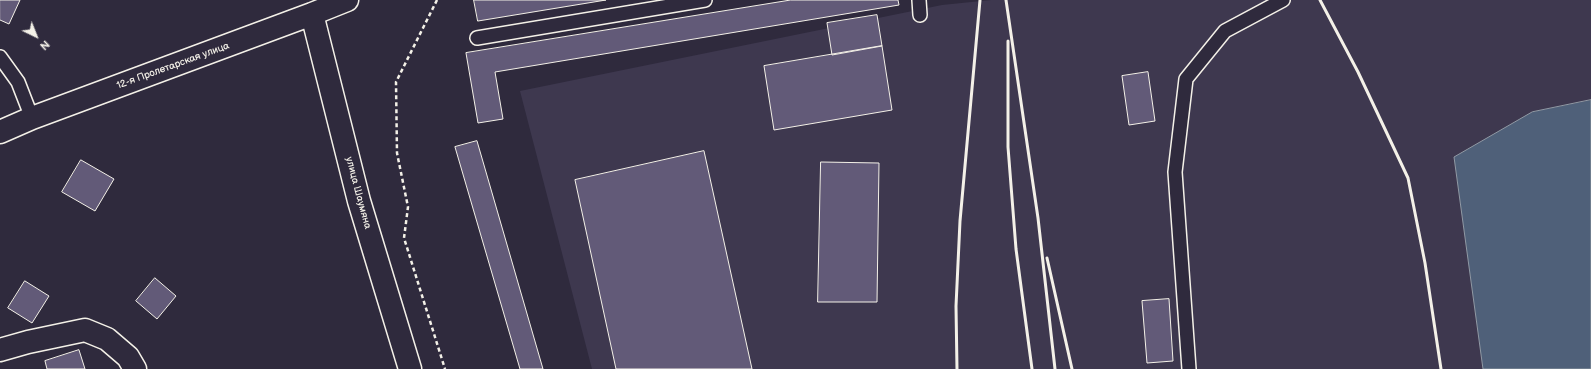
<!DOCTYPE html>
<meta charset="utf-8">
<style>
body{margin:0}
#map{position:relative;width:1591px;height:369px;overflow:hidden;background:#2f2a3d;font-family:"Balsamiq Sans",sans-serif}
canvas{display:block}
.north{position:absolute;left:16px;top:16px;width:40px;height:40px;-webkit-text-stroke:3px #2f2a3d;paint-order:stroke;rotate:137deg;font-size:11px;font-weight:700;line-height:16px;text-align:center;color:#f4f1e8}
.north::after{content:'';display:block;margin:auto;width:14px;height:18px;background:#f4f1e8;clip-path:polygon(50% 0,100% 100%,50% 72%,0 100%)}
</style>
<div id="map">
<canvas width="1591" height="369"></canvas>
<div class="north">N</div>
</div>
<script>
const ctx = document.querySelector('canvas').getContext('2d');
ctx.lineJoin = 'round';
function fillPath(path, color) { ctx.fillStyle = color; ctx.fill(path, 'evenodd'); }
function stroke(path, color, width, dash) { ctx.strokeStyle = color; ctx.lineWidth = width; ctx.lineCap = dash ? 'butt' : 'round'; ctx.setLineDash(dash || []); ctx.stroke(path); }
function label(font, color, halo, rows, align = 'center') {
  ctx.font = font + ' "Balsamiq Sans",sans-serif'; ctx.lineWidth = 3; ctx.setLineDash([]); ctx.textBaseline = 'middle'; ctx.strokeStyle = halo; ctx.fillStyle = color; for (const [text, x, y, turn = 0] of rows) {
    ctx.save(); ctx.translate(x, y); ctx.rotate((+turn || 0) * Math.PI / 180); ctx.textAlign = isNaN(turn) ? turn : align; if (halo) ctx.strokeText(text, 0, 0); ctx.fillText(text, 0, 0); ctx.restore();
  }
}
fillPath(new Path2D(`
 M991 0H1591V100L1532 112 1454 157 1483 369H592L520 91 942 5Z`), '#3e384f');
const water = new Path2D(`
 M1591 100V369H1483L1454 157 1532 112Z`);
fillPath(water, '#4f6079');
stroke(water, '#919aa5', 1);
const building = new Path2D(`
 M0 0H20L9 24 0 20Z
 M474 0H606L478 21Z
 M791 0H898L899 5 495 72 503 119 478 123 466 53Z
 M877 15 882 46 832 55 827 23Z
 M882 46 892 110 774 130 764 66Z
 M1148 72 1155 121 1129 125 1122 76Z
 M477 141 543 369H520L455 147Z
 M704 151 752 369H616L575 180Z
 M81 160 114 179 95 211 62 192Z
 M821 162 879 163 877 302H818Z
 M155 278 176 296 157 319 136 301Z
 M25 281 49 296 32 323 8 308Z
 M1169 299 1173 361 1147 363 1142 301Z
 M79 350 85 369H47L45 361Z`);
fillPath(building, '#625a78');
stroke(building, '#f4f1e8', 1);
const lane = new Path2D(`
 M919 0 920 15
 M477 38 705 0
 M0 57 18 82 32 118
 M1189 369 1175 172 1186 79 1225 31 1283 0`);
const street = new Path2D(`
 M0 350 28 342 85 330 107 339 128 357 135 369`);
const secondary = new Path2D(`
 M312 14 359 201 410 369
 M0 132 32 118 312 14 347 0`);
stroke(lane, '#f4f1e8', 16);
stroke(street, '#f4f1e8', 25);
stroke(secondary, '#f4f1e8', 25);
stroke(new Path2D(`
 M437 0 396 82 397 153 408 207 404 238 445 369`), '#f4f1e8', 2.5, [4, 3]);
stroke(lane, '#2f2a3d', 13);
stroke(street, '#2f2a3d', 22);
stroke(secondary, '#2f2a3d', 22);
stroke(new Path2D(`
 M1006 0 1038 218 1055 369
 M1320 0 1358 72 1408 178 1425 263 1441 369
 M1008 41V147L1016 249 1032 369
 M1047 258 1072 369
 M957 369 956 306 960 221 980 0`), '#f4f1e8', 3);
label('10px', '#f4f1e8', '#2f2a3d', [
 ["12-я Пролетарская улица",173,66,-20],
 ["улица Шаумяна",358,193,75]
]);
</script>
